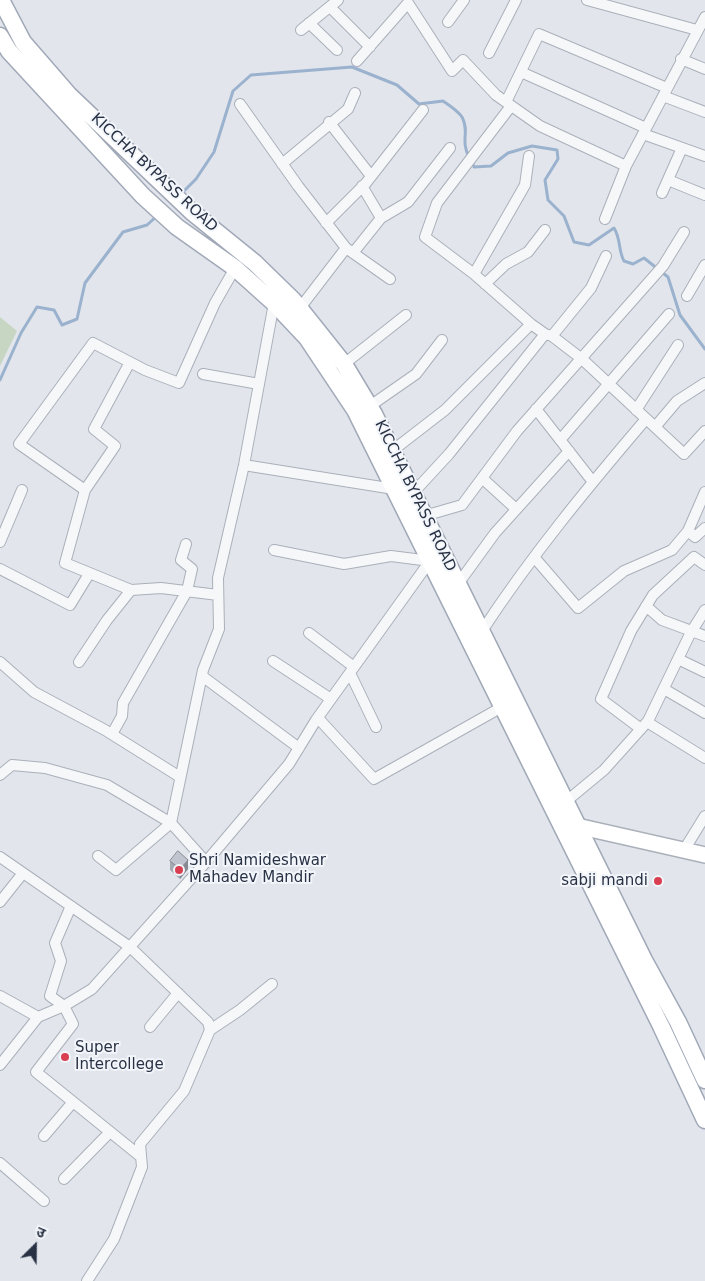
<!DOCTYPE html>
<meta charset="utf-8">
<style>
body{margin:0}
#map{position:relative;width:705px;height:1281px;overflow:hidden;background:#e2e6ec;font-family:"DejaVu Sans","Noto Sans Devanagari",sans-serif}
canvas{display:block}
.north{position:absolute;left:10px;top:1221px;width:50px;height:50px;-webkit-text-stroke:4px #f2f5f9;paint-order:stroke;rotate:23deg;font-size:14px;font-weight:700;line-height:20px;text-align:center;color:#293245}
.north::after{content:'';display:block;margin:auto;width:18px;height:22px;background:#293245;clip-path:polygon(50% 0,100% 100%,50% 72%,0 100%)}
</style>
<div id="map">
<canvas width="705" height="1281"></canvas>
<div class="north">उ</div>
</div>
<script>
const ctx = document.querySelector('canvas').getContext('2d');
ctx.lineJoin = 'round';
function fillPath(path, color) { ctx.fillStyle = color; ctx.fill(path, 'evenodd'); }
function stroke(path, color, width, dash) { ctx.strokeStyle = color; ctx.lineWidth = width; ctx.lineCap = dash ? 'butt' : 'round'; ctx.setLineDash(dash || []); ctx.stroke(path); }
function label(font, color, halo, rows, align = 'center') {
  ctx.font = font + ' "DejaVu Sans",sans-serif'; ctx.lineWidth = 4; ctx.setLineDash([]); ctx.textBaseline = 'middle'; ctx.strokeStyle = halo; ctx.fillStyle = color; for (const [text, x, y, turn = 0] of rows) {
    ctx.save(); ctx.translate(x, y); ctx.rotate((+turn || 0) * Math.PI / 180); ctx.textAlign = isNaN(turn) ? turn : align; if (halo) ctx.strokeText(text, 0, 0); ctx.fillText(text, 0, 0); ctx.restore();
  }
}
fillPath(new Path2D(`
 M0 317 17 331 0 366Z`), '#c7d6c3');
stroke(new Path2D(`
 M472 162 474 167 491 166 508 153 532 146 557 150 558 159 545 180 548 200 564 216 574 242 589 245 614 228C621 239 618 250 624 261L633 264 644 258 668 277 680 315 705 349
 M181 194 196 179 214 152 233 91 251 75 352 67 397 85 419 104 443 101C449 105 458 111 462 117 470 132 460 140 469 157
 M0 380 21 333 37 307 54 310 62 325 77 319 85 283 123 232 147 225 158 215`), '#9bb2ce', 3);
const street = new Path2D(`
 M587 0 697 30
 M330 7 370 47
 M448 22 464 0
 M309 23 337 50
 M301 30 338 0
 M489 53 516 0
 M681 59 705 69
 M357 61 408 3 452 71 463 60 496 95 540 126 626 166
 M521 72 646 128
 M663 96 705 112
 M506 102 539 34 667 88
 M240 104 298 186 346 248 390 279
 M511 106 437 203 425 237 474 274 531 324 545 334 552 336 582 359 684 454 705 431
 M329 122 371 176
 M643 134 705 156
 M282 164 348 109 355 93
 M668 180 705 195
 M362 186 381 218
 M662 193 682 148
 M605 219 626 166 705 17
 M326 223 366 183 423 110
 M353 253 381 218 408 202 450 148
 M474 274 525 185 529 156
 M485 284 506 264 528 252 545 230
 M687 296 705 265
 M300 308 346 248
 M552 336 591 288 606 256
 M344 364 406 315
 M203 374 259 384
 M370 406 416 374 442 340
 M536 409 593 482
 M636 410 678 345
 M655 427 677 401 705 383
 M560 440 669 314
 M392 451 445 410 531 324
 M244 465 394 489
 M482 478 516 509
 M85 490 115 446 94 429 130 362
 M413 493 449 454 545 334
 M424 516 462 505 517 431 663 266 684 232
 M688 531 695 537 705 528
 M0 542 22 490
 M534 557 578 608 624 571 672 550 688 531 705 492
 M0 569 70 605 89 574
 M458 584 495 533 569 451
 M218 595 161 588 131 590 65 563 85 490 19 444 93 343 145 370 179 383 215 303 235 268
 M646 606 662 620 705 636
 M482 631C531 556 588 487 646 419
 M309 633 354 667
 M678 659 705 672
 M273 661 331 699
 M0 662 34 692 105 730 180 777
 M79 662 107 620 131 590
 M350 673 376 727
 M202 676 299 748
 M664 689 705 713
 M318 718 374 779 502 707
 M647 722 705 758
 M641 729 601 699 631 631 653 595 694 557 705 565
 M112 734 122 716 123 703 187 591 192 569 181 560 186 544
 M0 775 12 765 45 768 107 785 171 823 116 870 98 856
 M563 804 604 770 648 721 690 634 705 610
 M684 850 705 816
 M0 857 130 947 208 1022 210 1030 184 1091 140 1144 142 1167 114 1239 87 1281
 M206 862 171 823 203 670 219 629 218 578 244 465 274 303
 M0 902 23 873
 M71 906 55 943 61 961 50 996 64 1006 73 1024 36 1072 140 1156
 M0 996 38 1017 64 1006 92 989 206 862 289 764 316 720 430 561 391 556 344 564 274 550
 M150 1027 178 993
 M210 1030 240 1010 272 984
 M0 1065 38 1017
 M44 1136 73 1102
 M0 1163 44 1201
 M64 1179 110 1132`);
const secondary = new Path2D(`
 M568 824 705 855`);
const primary = new Path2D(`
 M1 0 23 42 69 95 192 212 255 263 293 300 344 364 374 414 644 960 678 1022 705 1080
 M0 36 9 51 143 196 177 227 235 268 274 303 307 338 355 410 661 1026 705 1120`);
stroke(street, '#aab0ba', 12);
stroke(secondary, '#aab0ba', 18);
stroke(primary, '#a1a9b8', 19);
stroke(street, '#f6f7f9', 10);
stroke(secondary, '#fff', 15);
stroke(primary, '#fff', 16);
fillPath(new Path2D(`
 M170 861 188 869 180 879 170 870Z`), '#a4a9b2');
fillPath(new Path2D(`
 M188 860V869L180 879V869Z`), '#868991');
const building = new Path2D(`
 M178 851 188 860 180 869 170 861Z`);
fillPath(building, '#bfc4cf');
stroke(building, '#868991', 1);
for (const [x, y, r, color] of [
 [179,870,5,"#d93f51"],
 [658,881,5,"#d93f51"],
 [65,1057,5,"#d93f51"]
]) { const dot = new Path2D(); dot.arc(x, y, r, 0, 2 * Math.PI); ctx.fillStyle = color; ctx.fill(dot); stroke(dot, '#f2f5f9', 2); }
label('15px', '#293245', '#f2f5f9', [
 ["KICCHA BYPASS ROAD",154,173,43],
 ["KICCHA BYPASS ROAD",415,496,64]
]);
label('15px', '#293245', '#f2f5f9', [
 ["Shri Namideshwar",189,861],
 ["Mahadev Mandir",189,878],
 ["sabji mandi",648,881,"right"],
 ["Super",75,1048],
 ["Intercollege",75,1065]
], 'left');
</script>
